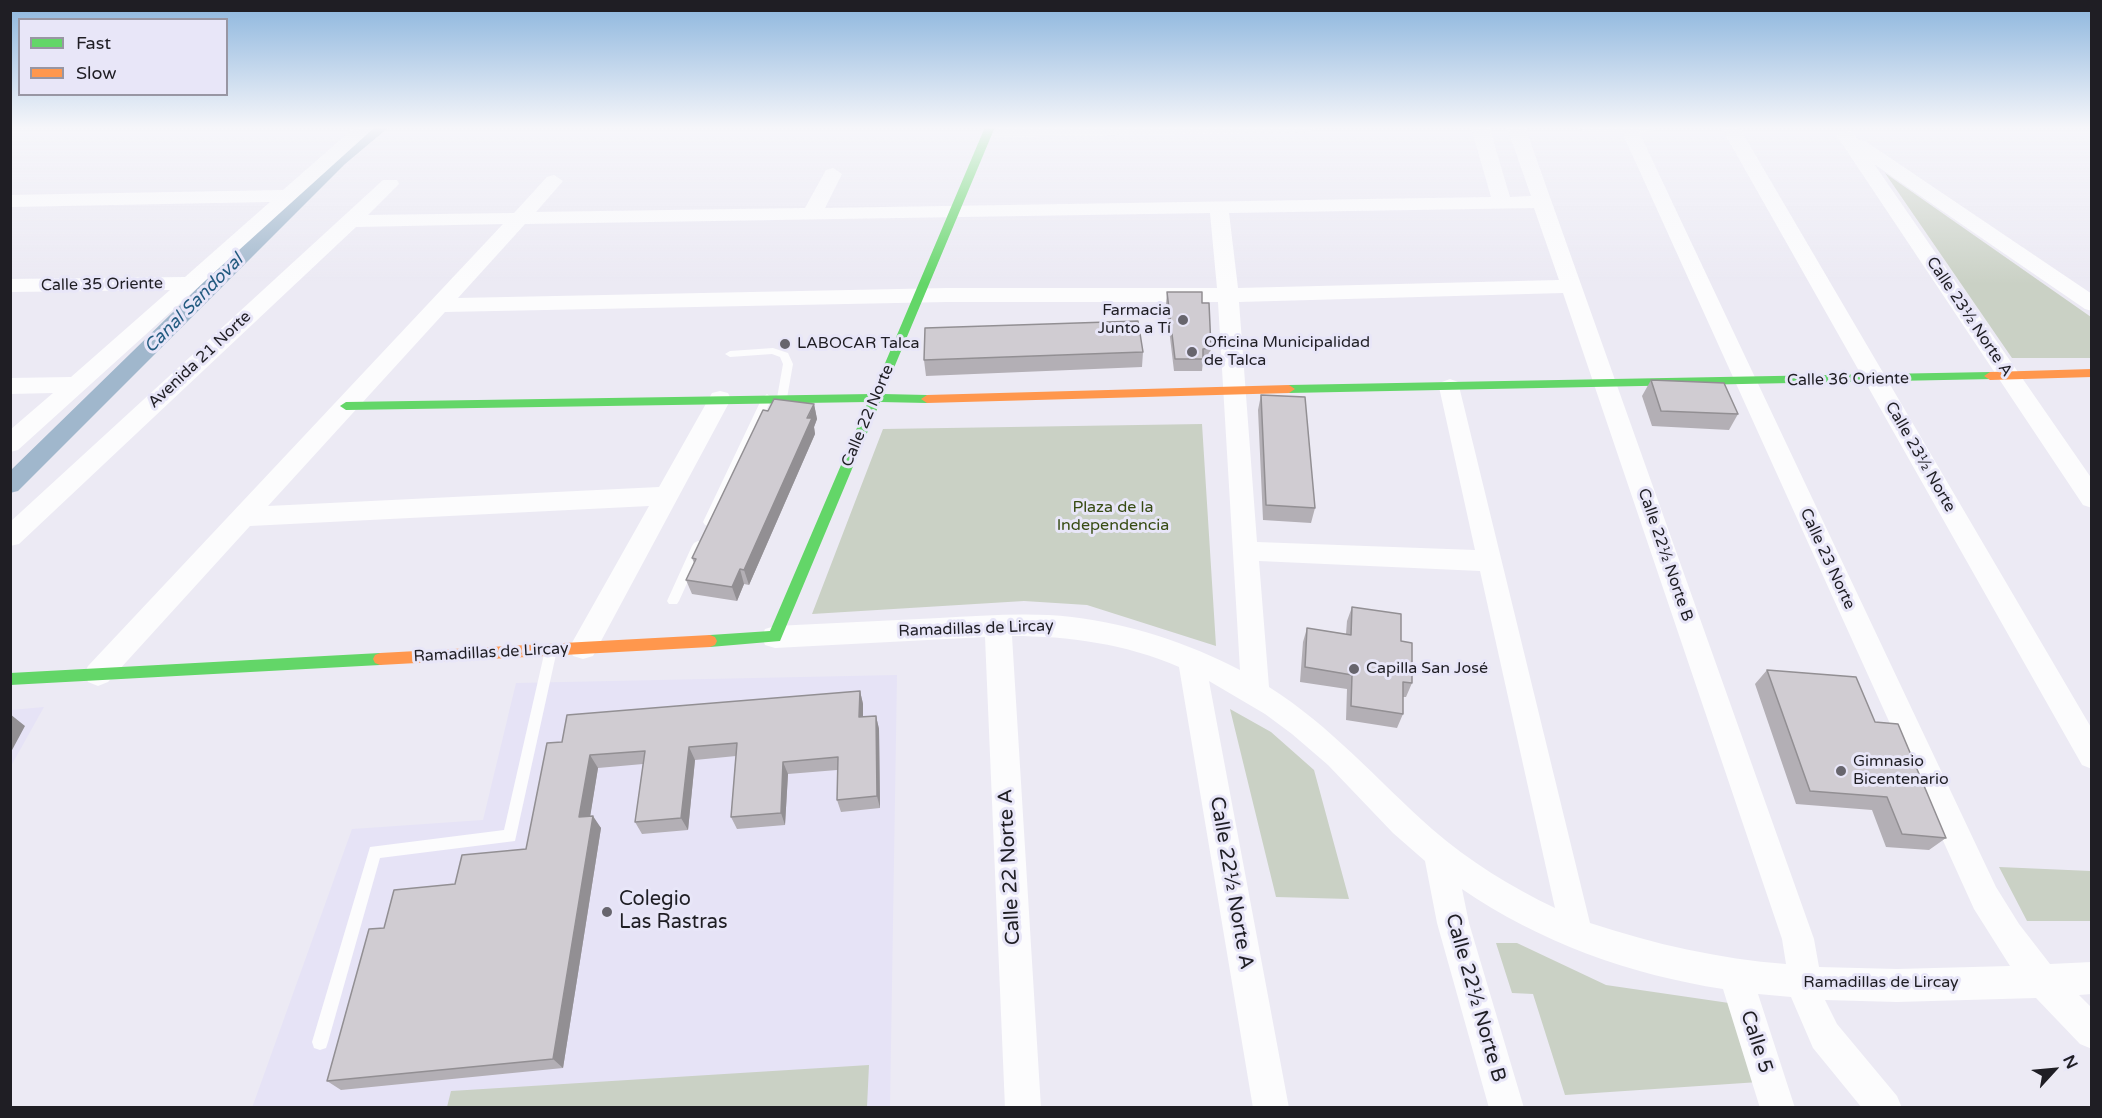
<!DOCTYPE html>
<meta charset="utf-8">
<style>
body{margin:0}
#map{position:relative;width:2102px;height:1118px;overflow:hidden;background:#eceaf4;font-family:"Varela Round",sans-serif}
canvas{display:block}
.frame{position:absolute;inset:0;border:12px solid #1f1e24;pointer-events:none}
.legend{position:absolute;left:18px;top:18px;width:210px;height:78px;box-sizing:border-box;background:#e8e6f8;border:2px solid #9896a3;margin:0;padding:8px 10px;list-style:none;font-size:18px;color:#1f1e24}
.legend li{display:flex;align-items:center;gap:12px;height:30px}
.legend b{width:30px;border:2px solid #9896a3}
.north{position:absolute;left:2024px;top:1040px;width:60px;height:60px;-webkit-text-stroke:4px #e8e6f8;paint-order:stroke;rotate:64deg;font-size:16px;font-weight:700;line-height:24px;text-align:center;color:#1f1e24}
.north::after{content:'';display:block;margin:auto;width:21px;height:27px;background:#1f1e24;clip-path:polygon(50% 0,100% 100%,50% 72%,0 100%)}
</style>
<div id="map">
<canvas width="2102" height="1118"></canvas>
<div class="frame"></div>
<ul class="legend">
<li><b style="height:8px;background:#63d668"></b>Fast</li>
<li><b style="height:8px;background:#ff974d"></b>Slow</li>
</ul>
<div class="north">N</div>
</div>
<script>
const ctx = document.querySelector('canvas').getContext('2d');
ctx.lineJoin = 'round';
function fillPath(path, color) { ctx.fillStyle = color; ctx.fill(path, 'evenodd'); }
function stroke(path, color, width, dash) { ctx.strokeStyle = color; ctx.lineWidth = width; ctx.lineCap = dash ? 'butt' : 'round'; ctx.setLineDash(dash || []); ctx.stroke(path); }
function label(font, color, halo, rows, align = 'center') {
  ctx.font = font + ' "Varela Round",sans-serif'; ctx.lineWidth = 6; ctx.setLineDash([]); ctx.textBaseline = 'middle'; ctx.strokeStyle = halo; ctx.fillStyle = color; for (const [text, x, y, turn = 0] of rows) {
    ctx.save(); ctx.translate(x, y); ctx.rotate((+turn || 0) * Math.PI / 180); ctx.textAlign = isNaN(turn) ? turn : align; if (halo) ctx.strokeText(text, 0, 0); ctx.fillText(text, 0, 0); ctx.restore();
  }
}
fillPath(new Path2D(`
 M897 675 890 1107 252 1108 352 829 483 820 516 683Z
 M44 707 11 766V710Z`), '#e6e3f6');
fillPath(new Path2D(`
 M1885 173 2091 317V358H2012Z
 M1202 424 1216 646 1087 605 1024 601 812 614 883 429Z
 M1230 709 1271 732 1314 770 1349 899 1276 897Z
 M1999 867 2091 871V921H2027Z
 M1496 943H1517L1606 985 1729 1003 1759 1082 1565 1095 1533 994 1512 993Z
 M869 1065 867 1107H447L451 1091Z`), '#cad1c5');
fillPath(new Path2D(`
 M370 127H389L345 164 18 491 10 493V471L333 156Z`), '#a0b7cc');
fillPath(new Path2D(`
 M773 348 788 353 793 364 787 398 782 402 777 398 783 364 780 357 772 354 730 357 725 354 730 351Z
 M767 394 772 398 715 522 709 526 705 525 703 522 762 398Z
 M698 541 702 543 704 546 679 601 677 604H669L667 601 692 546 694 543Z
 M551 645 556 646 557 650 515 841 380 858 328 1042 326 1048 320 1050 314 1048 312 1042 370 847 504 830 545 650 546 646Z`), '#fcfcfd');
fillPath(new Path2D(`
 M355 127H375L18 450 10 452V430L53 393 10 394V378L71 377 170 290 10 292V279L185 277 270 202 10 207V195L283 190Z
 M1316 127 1307 132 988 137 979 132 985 127Z
 M1471 127H1489L1510 197 1531 196 1507 127H1525L1814 939 1819 967 1897 969 2010 966 1974 909 1622 132H1586L1577 127H1655L1652 131 1639 132 1996 887 2019 924 2050 964 2092 962V994L2079 995 2092 1008V1049L2080 1044 2036 998 1897 1002 1825 1000 1837 1024 1897 1096 1902 1108H1862L1813 1048 1791 997 1758 994 1795 1108H1760L1723 989C1631 975 1539 942 1462 889L1469 923 1524 1108H1489L1437 923 1425 861 1393 833 1328 765 1292 734 1265 714 1209 681 1289 1108H1253L1179 667C1126 644 1069 636 1012 636L1041 1108H1005L985 637 775 648 765 645 762 637 765 629 775 626C830 623 885 621 939 618 983 616 1028 612 1072 617 1131 624 1188 643 1240 670L1218 302H947L445 312 268 506 659 487 712 393 720 391 728 393 731 399 593 656 583 659 573 656 569 648 649 506 250 526 108 682 98 686 88 682 84 674 88 666 503 224 356 227 19 544 10 546V522L383 180H397L399 184 368 215 514 213 547 177 554 175 563 181 536 212 805 208 826 170 833 168 842 174 825 208 1491 197ZM1534 208 1559 280 1238 288 1229 213ZM1210 213 1217 288H947L458 298 525 224ZM1563 293 1782 939 1786 964C1719 959 1654 944 1590 923L1458 382 1450 379 1442 382 1439 387 1475 550 1257 542 1239 302ZM1259 561 1480 571 1555 908C1511 887 1469 861 1432 829 1377 780 1331 726 1269 687Z
 M1721 127H1739L2092 729V769L2082 765Z
 M1846 131 1852 132 1858 140 1865 141 2092 294V311L2085 309 1874 164 2092 479V508L2083 505 1837 136Z`), '#fcfcfd');
fillPath(new Path2D(`
 M985 127H995L883 394 927 395 933 399 927 403 880 402 780 641 710 647 705 645 703 641 705 637 710 635 770 631 868 402 346 410 340 406 346 402 872 394Z
 M1990 372 1996 376 1994 379 1289 393 1283 389 1289 385Z
 M380 653 385 655 387 659 385 663 380 665 10 685V673Z`), '#63d668');
fillPath(new Path2D(`
 M2092 369V377L1990 380 1984 376 1990 372Z
 M1289 385 1295 389 1289 393 927 403 921 399 927 395Z
 M710 635 715 637 717 641 715 645 710 647 380 665 375 663 373 659 375 655 380 653Z`), '#ff974d');
fillPath(new Path2D(`
 M1167 292 1202 303 1211 348 1209 360H1203L1202 371H1174L1166 304Z
 M1143 352 1142 367 926 376 924 360Z
 M1651 380 1738 414 1729 430 1652 426 1642 396Z
 M1261 395 1315 508 1311 523 1263 520 1258 410Z
 M814 404 817 419 814 427 815 434 749 585 744 584 737 601 692 594 686 580 694 563 692 558 768 411Z
 M1352 607 1401 641 1412 683 1406 697H1403V714L1397 728 1346 720 1347 689 1300 682 1303 642 1307 628 1346 634 1347 621Z
 M1767 670 1875 722 1946 838 1929 850 1886 847 1872 810 1796 804 1755 684Z
 M860 691 863 704V717L876 716 879 729 880 808 841 812 837 800V770L788 774 785 825 737 829 731 817 736 756 695 760 688 830 642 834 635 822 643 764 598 768 590 816 601 828 563 1068 341 1090 327 1081 384 928 455 884 526 849 562 742Z`), '#b3afb5');
fillPath(new Path2D(`
 M814 404 817 419 814 427 815 434 749 585 744 570Z
 M740 569 744 584 737 601 732 587Z
 M860 691 863 704V730L859 717Z
 M10 714 25 726 11 752 10 751Z
 M876 716 879 729 880 808 877 796Z
 M689 747 695 760 688 830 681 818Z
 M590 755 598 768 588 830 579 817Z
 M783 762 788 774 785 825 781 813Z
 M593 816 601 828 563 1068 553 1059Z`), '#928f93');
const building = new Path2D(`
 M1167 292H1202V303H1209L1211 348 1203 349V359H1175Z
 M1138 321 1143 352 924 360 925 328Z
 M1651 380 1724 383 1738 414 1661 411Z
 M1261 395 1305 397 1315 508 1266 505Z
 M774 399 814 404 807 418H812L744 570 740 569 732 587 686 580 696 559 692 558 763 410 768 411Z
 M1352 607 1401 614V641L1412 643V683L1403 682V714L1351 706 1352 675 1305 667 1307 628 1351 635Z
 M1767 670 1856 677 1875 722 1898 724 1946 838 1902 834 1887 797 1810 791Z
 M860 691 859 717 876 716 877 796 837 800 838 757 783 762 781 813 731 817 737 743 689 747 681 818 635 822 645 751 590 755 579 817 593 816 553 1059 327 1081 369 929 384 928 394 890 455 884 462 855 526 849 547 743 562 742 567 715Z`);
fillPath(building, '#d0ccd2');
stroke(building, '#928f93', 1.5);
const sky = ctx.createLinearGradient(0, 0, 0, 284);
sky.addColorStop(0, '#8bb5dd');
sky.addColorStop(0.45, '#f6f6fa');
sky.addColorStop(1, '#f6f6fa00');
ctx.fillStyle = sky;
ctx.fillRect(0, 0, 2102, 284);
for (const [x, y, r, color] of [
 [1183,320,6,"#67656d"],
 [785,344,6,"#67656d"],
 [1192,352,6,"#67656d"],
 [1354,669,6,"#67656d"],
 [1841,771,6,"#67656d"],
 [607,912,6,"#67656d"]
]) { const dot = new Path2D(); dot.arc(x, y, r, 0, 2 * Math.PI); ctx.fillStyle = color; ctx.fill(dot); stroke(dot, '#e8e6f8', 2); }
label('16px', '#1f1e24', '#e8e6f8', [
 ["Calle 35 Oriente",102,285,-1],
 ["Calle 23½ Norte A",1969,317,56],
 ["Avenida 21 Norte",200,360,-43],
 ["Calle 36 Oriente",1848,380,-1],
 ["Calle 22 Norte",868,416,-67],
 ["Calle 23½ Norte",1920,457,60],
 ["Calle 22½ Norte B",1665,555,71],
 ["Calle 23 Norte",1827,559,65],
 ["Ramadillas de Lircay",976,629,-2],
 ["Ramadillas de Lircay",491,653,-3],
 ["Ramadillas de Lircay",1881,983]
]);
label('16px', '#1f1e24', '#e8e6f8', [
 ["Farmacia",1171,311,"right"],
 ["Junto a Tí",1171,329,"right"],
 ["Oficina Municipalidad",1204,343],
 ["de Talca",1204,361],
 ["LABOCAR Talca",797,344],
 ["Capilla San José",1366,669],
 ["Gimnasio",1853,762],
 ["Bicentenario",1853,780]
], 'left');
label('16px', '#374b13', '#e8e6f8', [
 ["Plaza de la",1113,508],
 ["Independencia",1113,526]
]);
label('italic 18px', '#235b80', '#e8e6f8', [
 ["Canal Sandoval",194,304,-45]
]);
label('20px', '#1f1e24', '#e8e6f8', [
 ["Calle 22 Norte A",1010,867,-93],
 ["Calle 22½ Norte A",1231,883,80],
 ["Calle 22½ Norte B",1475,998,74],
 ["Calle 5",1756,1042,72]
]);
label('20px', '#1f1e24', '#e8e6f8', [
 ["Colegio",619,900],
 ["Las Rastras",619,923]
], 'left');
</script>
